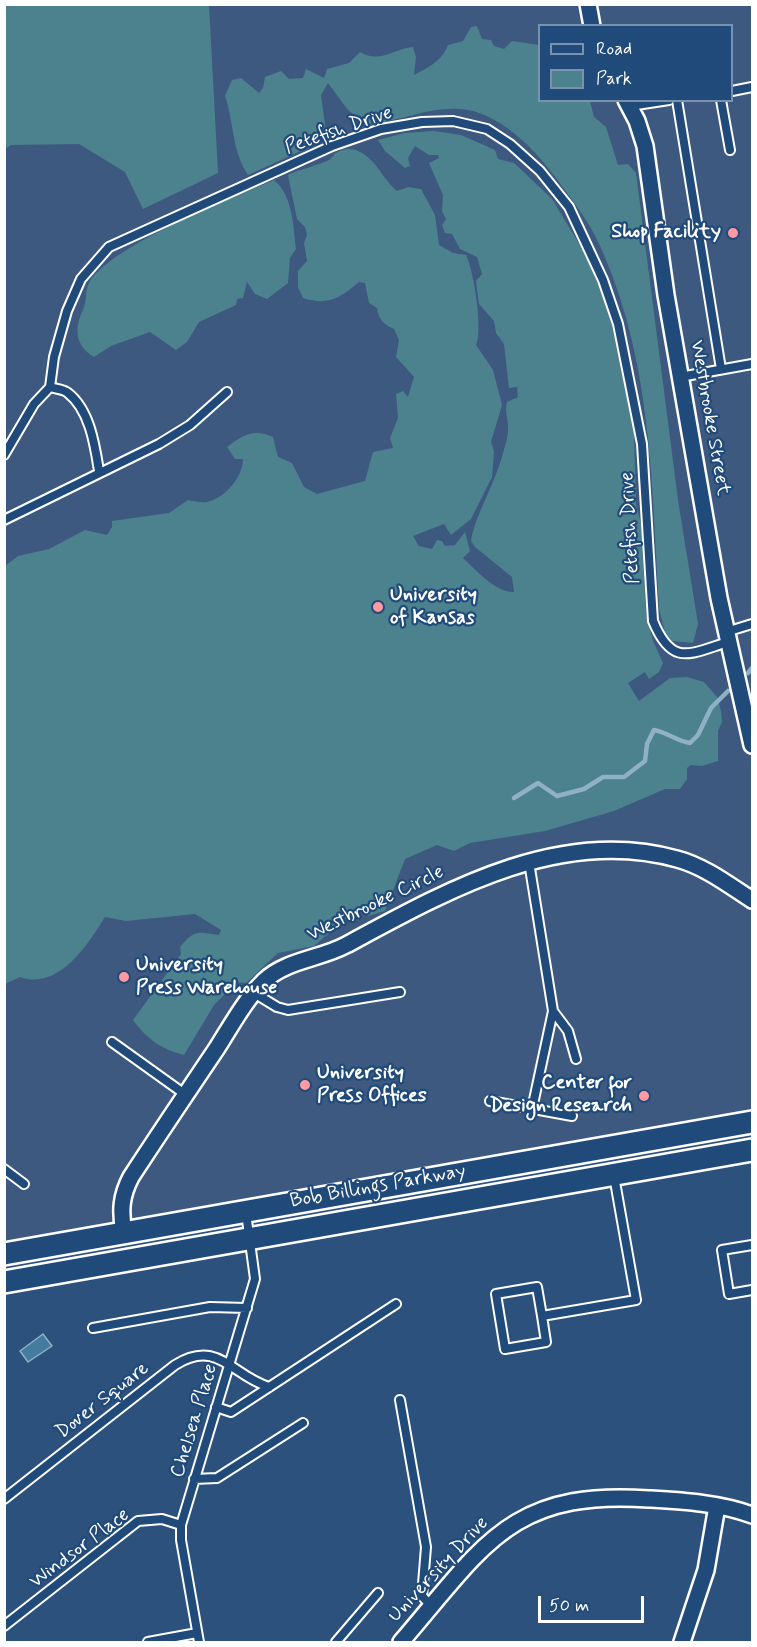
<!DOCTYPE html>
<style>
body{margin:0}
#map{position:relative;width:757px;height:1647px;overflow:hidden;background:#2d517d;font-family:Mynerve,sans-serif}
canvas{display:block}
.frame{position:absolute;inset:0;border:6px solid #fff;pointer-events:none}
.legend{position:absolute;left:538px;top:24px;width:195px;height:78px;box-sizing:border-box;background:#1f4a7a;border:2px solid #7992af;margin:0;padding:8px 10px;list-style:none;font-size:18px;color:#fff}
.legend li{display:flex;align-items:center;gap:12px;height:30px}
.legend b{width:30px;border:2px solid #7992af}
.scale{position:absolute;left:538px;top:1596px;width:106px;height:27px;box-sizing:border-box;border:3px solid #fff;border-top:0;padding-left:8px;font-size:18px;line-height:21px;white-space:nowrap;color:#fff;-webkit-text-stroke:4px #1f4a7a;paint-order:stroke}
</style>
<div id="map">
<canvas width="757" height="1647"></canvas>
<div class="frame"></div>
<ul class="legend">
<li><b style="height:8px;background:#1f4a7a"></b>Road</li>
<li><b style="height:16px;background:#4c818e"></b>Park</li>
</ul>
<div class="scale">50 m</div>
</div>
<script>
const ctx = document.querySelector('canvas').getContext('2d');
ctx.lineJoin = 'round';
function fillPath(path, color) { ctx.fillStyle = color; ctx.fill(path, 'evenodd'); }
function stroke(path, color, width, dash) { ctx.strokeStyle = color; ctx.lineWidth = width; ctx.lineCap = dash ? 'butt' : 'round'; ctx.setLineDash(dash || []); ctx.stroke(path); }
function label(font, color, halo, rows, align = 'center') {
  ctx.font = font + ' Mynerve,sans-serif'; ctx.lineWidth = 4.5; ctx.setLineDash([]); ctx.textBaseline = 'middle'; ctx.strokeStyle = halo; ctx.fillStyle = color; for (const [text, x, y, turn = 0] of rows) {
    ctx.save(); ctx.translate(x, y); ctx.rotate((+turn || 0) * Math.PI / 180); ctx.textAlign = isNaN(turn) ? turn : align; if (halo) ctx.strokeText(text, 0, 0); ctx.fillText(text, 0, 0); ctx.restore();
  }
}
fillPath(new Path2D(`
 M5 5H752V1113L5 1245ZM540 26H732V100H540Z`), '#3e5980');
fillPath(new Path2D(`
 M5 4 209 5 218 173 143 209 125 172 79 144 11 145 5 149Z
 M477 26 482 39 491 40 494 46 504 49 512 41 539 45 540 100 590 101 594 117 606 127 618 165 628 164 636 173 678 500 698 624 693 643 672 641 665 633 659 608C652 489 652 366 604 255 593 226 574 203 556 178 535 150 504 117 468 110 432 104 399 123 365 124L348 110 328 83 321 95 327 139 248 175C232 152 234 122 225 96L232 80 241 78 259 93 263 88 265 77 281 71 289 79 303 78 306 69 324 78 327 69 349 63 360 52C380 64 393 49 413 47L416 57 414 75C429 67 442 61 448 45L463 41 471 27Z
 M433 131 461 135 495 150 498 159 514 163 552 199 586 255 599 286 612 326 634 433 636 504 641 524 646 614 653 641 663 663 659 672 649 679 645 672 628 683 639 701 670 678 687 677 704 682 717 697 721 711 722 722 718 731V761L702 766 691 765 687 768V779L680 789H665L614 811 545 831 470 843 454 851 437 845 405 859 385 911 368 916 358 908 314 946 278 953 246 983 237 982 214 1005 184 1055C161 1049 147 1039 133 1020L181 954 180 947C195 929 197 932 219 935L221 930 195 914 126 921 105 917C88 944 59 991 20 977L5 984V566L18 556 49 549 85 530 107 535 112 527V521L169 513 188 500C194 501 201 503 207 502 225 498 243 477 243 459H235L227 447C242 435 255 428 273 437L278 457 292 463 304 487 317 494 365 481 373 452 393 448 390 438 398 418 396 394 403 391 408 397 414 377 396 357 399 340 394 329C383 324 379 320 377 308L369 303 365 283 359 282C340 298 328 306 303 298L298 287V271L307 261 304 243 307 235 305 227 297 219 288 175C300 169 320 165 329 160 332 159 333 155 336 153 350 144 363 151 373 162 382 172 386 182 397 191L408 187 421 189 435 215 439 245 453 253 466 255C474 271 483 330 476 345L493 370 502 405 491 442 494 451 492 477 471 519 451 535 444 524 413 536 419 546 432 549 437 540 442 541 445 546 455 545 465 532 470 551 463 558C476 570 496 593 514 592L512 577 475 547 471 541C475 515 496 482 503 453 505 446 508 437 508 430 509 420 504 413 507 402L518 397 517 387 509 388 504 344 496 333 494 321 479 304 476 281 482 274 477 257 460 249 452 234 445 233 442 225 446 219 442 211 443 195 429 163 439 158 438 155H429L415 146 408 158 410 166 405 168 385 151 378 140 405 133Z
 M274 180C293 196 293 225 296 249L290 258 288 283 267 299 255 294 247 282 243 298 237 299 236 305 199 322 187 342 176 350 150 332 111 346 94 357C75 346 74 328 83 310 87 301 85 291 89 283 108 247 234 197 274 180Z`), '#4c818e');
const water = new Path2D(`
 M43 1334 52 1346 28 1362 20 1351Z`);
fillPath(water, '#447c9f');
stroke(water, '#8fb0c5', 1.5);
stroke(new Path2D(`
 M748 673 752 668
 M514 798 538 783 557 796 584 789 603 777H624L645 761 647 744 654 730C667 732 676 741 690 743L698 735 711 708 728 691`), '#8fb0c5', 4.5);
const lane = new Path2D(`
 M732 91 752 87
 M677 100 721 369
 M721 100 730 150
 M630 106 669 100
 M680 377 752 364
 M50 387C56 389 64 389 68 393 90 410 95 446 99 471
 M4 455 34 404 50 387 54 357 67 311 81 279 109 247 332 146 381 129 422 122 453 121 487 129 510 144 540 171 569 207 603 280 618 324 642 444 653 621C672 667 689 654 728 642
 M4 520 159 444 190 425 227 392
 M726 632 752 624
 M529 862 553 1011 532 1109
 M254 993 277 1007 288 1010 400 992
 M553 1011 568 1031 576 1059
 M112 1042 186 1095
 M490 1101 572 1116
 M4 1169 24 1184
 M752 1245 722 1250 729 1294 752 1290
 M542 1316 546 1342 505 1349 496 1294 537 1287 542 1316 636 1300 614 1176
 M93 1328 210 1307 247 1308
 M400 1400 426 1547 422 1596 432 1607
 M216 1407 231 1412 396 1304
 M194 1479 217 1478 303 1423
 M4 1499 175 1365C218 1338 232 1376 269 1387
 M4 1626 138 1521 162 1519 181 1525
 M148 1642 197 1633
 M199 1642 181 1540V1525L255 1279 246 1213
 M336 1642 378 1593`);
const street = new Path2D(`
 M588 4 592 26
 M626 100 637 121 645 146 666 295 719 598 752 745
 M124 1232C120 1211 121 1196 131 1177 159 1134 188 1091 217 1048 231 1026 245 1000 264 981 286 960 320 959 346 945 446 891 560 826 677 859 704 866 729 885 752 900
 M401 1642C483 1547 510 1489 649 1499 683 1501 720 1503 752 1515
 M682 1642 706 1570 717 1506`);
const secondary = new Path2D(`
 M4 1254 752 1122
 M4 1282 752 1150`);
stroke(lane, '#fff', 12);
stroke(street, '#fff', 20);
stroke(secondary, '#fff', 26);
stroke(lane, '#1f4a7a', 8);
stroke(street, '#1f4a7a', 15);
stroke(secondary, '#1f4a7a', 21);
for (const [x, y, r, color] of [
 [733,233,6,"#ff9aa2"],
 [378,607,6,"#ff9aa2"],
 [124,977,6,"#ff9aa2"],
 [305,1085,6,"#ff9aa2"],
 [644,1096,6,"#ff9aa2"]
]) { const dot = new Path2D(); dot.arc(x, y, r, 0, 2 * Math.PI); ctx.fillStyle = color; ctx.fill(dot); stroke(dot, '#1f4a7a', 2); }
label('20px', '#fff', '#1f4a7a', [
 ["Petefish Drive",339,131,-19],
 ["Westbrooke Street",709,418,80],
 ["Petefish Drive",631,528,-93],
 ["Westbrooke Circle",376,904,-26],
 ["Bob Billings Parkway",378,1187,-10],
 ["Dover Square",103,1401,-38],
 ["Chelsea Place",195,1421,-73],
 ["Windsor Place",80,1549,-37],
 ["University Drive",439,1570,-47]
]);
label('bold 20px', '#fff', '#1f4a7a', [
 ["Shop Facility",721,233,"right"],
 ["University",390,596],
 ["of Kansas",390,619],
 ["University",136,966],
 ["Press Warehouse",136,989],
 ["University",317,1074],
 ["Press Offices",317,1097],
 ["Center for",632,1084,"right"],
 ["Design Research",632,1107,"right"]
], 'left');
</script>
